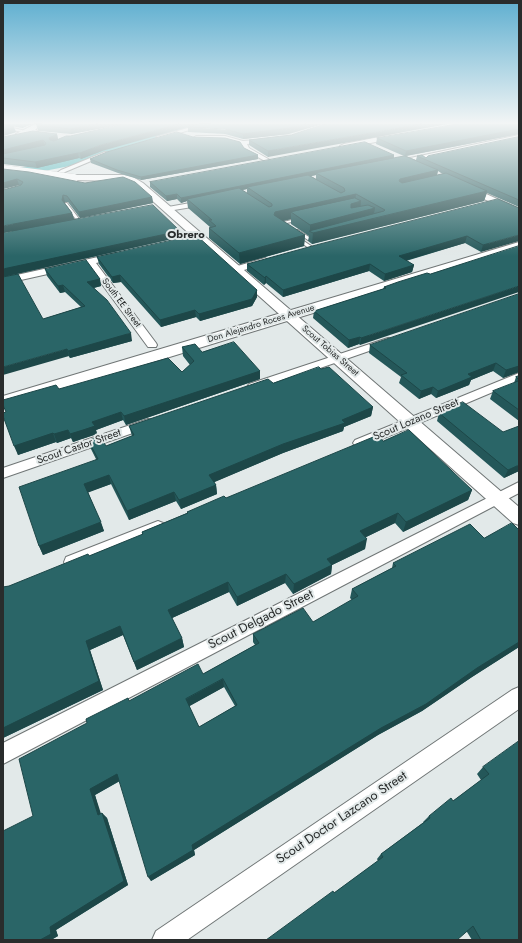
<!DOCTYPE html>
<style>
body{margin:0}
#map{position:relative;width:522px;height:943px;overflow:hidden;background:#e2e9e9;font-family:Jost,sans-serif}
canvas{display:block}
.frame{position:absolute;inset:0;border:4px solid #292c2c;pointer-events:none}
</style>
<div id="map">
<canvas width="522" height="943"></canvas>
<div class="frame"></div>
</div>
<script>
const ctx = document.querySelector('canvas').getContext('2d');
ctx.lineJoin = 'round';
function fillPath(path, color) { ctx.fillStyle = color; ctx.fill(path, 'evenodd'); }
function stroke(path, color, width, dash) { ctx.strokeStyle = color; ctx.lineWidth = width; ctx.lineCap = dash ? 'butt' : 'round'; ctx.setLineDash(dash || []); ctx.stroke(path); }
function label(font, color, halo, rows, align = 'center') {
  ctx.font = font + ' Jost,sans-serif'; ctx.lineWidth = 4; ctx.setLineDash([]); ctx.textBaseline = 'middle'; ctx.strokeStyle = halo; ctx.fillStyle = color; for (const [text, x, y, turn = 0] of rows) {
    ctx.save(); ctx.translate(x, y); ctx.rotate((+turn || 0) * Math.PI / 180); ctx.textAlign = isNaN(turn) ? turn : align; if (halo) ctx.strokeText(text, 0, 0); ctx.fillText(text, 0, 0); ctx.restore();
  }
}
fillPath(new Path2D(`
 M179 124H195L193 126 75 165 3 179V171L67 158Z`), '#31a8ac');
const service = new Path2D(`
 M3 126 22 130 23 131 22 132 3 128Z
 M65 203H67L80 220V222H78L65 205Z
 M300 218 302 219 301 220 277 225 275 224Z
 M296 230H298L309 237 318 235 320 236 308 240 296 232Z
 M296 237H298L314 248 310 249 296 239Z`);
const minor = new Path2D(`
 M35 124H41L35 130 38 131V133L27 137 16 134Z
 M202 124H210L159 139 156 137Z
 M519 135V139L396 165 393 163 396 161Z
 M196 136H225L243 141 270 139 271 140 268 142 247 144 249 148 270 160 265 161 245 150 241 144 225 140 194 139 193 138Z
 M105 152 110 153 65 172 52 181 47 180 61 170Z
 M465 187H471L519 209V214L465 191Z
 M207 200 211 202 210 204 168 211 164 209 168 207Z
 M116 253 119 254 120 256 119 258 96 263 156 343 157 345 156 347H148L88 265 3 284V278Z
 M265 258 269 261 268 263 237 272 232 269 234 267Z
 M388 338 392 339 393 341 392 343 257 390H249L247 387 249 384Z
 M519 373V381L365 446 360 448 355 446 353 443 355 440Z
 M148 419 153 420 154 423 153 426 3 478V468Z
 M519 482V493L3 764V743Z
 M158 521 163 523 166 527 163 531 72 569 66 567 64 562 66 557Z
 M519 687V709L187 940H152L156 931 512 690Z`);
const tertiary = new Path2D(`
 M399 133 403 135 402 137 344 148 340 146 344 144Z
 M74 175H124L133 177 143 183 519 507V525L513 523 137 187 124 181 71 180 70 178Z`);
const secondary = new Path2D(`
 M519 242V250L3 408V396Z`);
stroke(service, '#707676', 2);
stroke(minor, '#707676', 2);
stroke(tertiary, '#707676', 2);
stroke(secondary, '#707676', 2);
fillPath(service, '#fff');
fillPath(minor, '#fff');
fillPath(tertiary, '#fff');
fillPath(secondary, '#fff');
const tertiaryBridge = new Path2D(`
 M3 169 74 178`);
stroke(tertiaryBridge, '#707676', 8, []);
stroke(tertiaryBridge, '#fff', 8);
fillPath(new Path2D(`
 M3 124H32L22 128 6 125 16 132 3 136Z
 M36 124H124L71 134 39 131 38 130Z
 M519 124V134L406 156 416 160 417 156 426 158 519 137V207L487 193 484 201 312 244 308 241 309 236 291 224V219L283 221 305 235 304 246 240 264 209 238V228L210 227 188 208 187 201 181 203 177 199 167 201 150 187V182L394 155V158L404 156 376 144 377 138ZM438 171 441 173 443 174 437 175ZM316 175V179L311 176ZM247 189V194L242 190Z
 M188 127 289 134 243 139 225 134 188 132Z
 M57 134 58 139 102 151 81 159 79 158 37 168 3 164V137Z
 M291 135 268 157 249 145V140Z
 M193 137 244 148 258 155V159L141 180 118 173 91 163 90 159Z
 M3 169 152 197 153 203 80 218 68 202H65V203L72 213 74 219 181 237 3 277 20 185H19L3 189Z
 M519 208 481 252 465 243 406 261 414 265 412 272 384 281 369 271 283 297 266 283 264 285 247 271V264Z
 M97 257 257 290V297L252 306 200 321 196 317 161 327 121 282 113 283 99 264Z
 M45 269 100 279 101 286 94 288 132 341 70 358 43 319 81 307 65 292 60 293 47 276Z
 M430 274 360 345 359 344 348 348 313 318 314 311 383 289 384 287Z
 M519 294V372L503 378 493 371 471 380 469 385 436 398 431 394 419 399 399 383 401 377 369 353 370 345Z
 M182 347 202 352 260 371V379L126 425 123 420 96 430 97 434 73 442 71 438 57 443 56 442 18 455 6 412 59 389 182 372 190 365 183 356Z
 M321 369 373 407 371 416 344 427 343 431 283 453 214 482 216 485 217 494 181 509 176 501 129 520 111 484 88 492 104 531 43 555 39 546 96 459 91 449 88 440 106 446 132 436 129 426Z
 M519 376V421L490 399 493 391 514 383 516 377Z
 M439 413 503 432 519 471 504 478 437 421Z
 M383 441 472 490 468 500 403 532 395 523 366 537 365 549 332 565 331 574 293 594 285 583 237 606 229 592 172 618 182 638 184 647 137 670 123 635 90 650 103 690 3 738V587L9 586 89 556 142 535V532L187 513V512L226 498Z
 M519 530V647L472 677 422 711 378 735 194 850 195 855 151 881 120 781 95 795 100 814 102 813 107 818 128 885 56 930 58 936 51 940H3L33 816 129 701 203 674 255 645 253 642V634L313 622 352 600 350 598 352 589 392 568 393 563 484 538ZM224 687 235 706 199 727 189 706Z
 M519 741V940H472L467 932 334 893 378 861 377 859 381 854 424 822H423L429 816 453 801 481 780 477 774 483 767Z`), '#245759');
fillPath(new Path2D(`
 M20 124H32L22 128Z
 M98 124H124L71 134 70 129Z
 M179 124H198L102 151 81 159 80 153 101 145Z
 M306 124H323L289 134 243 139V134Z
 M422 124H448L268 157V151Z
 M14 127 16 132 3 136V130Z
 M519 129V134L405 156 406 151Z
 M57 134 58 140 51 143 49 138Z
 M43 140 45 146 3 156V150Z
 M78 153 79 158 37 168 35 162Z
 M258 155V159L141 180V177Z
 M394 155 393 159 316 173V175L250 189 247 187V189L190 201 187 199V201L181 203V198Z
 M438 170 436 179 399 189V181L400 179Z
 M17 179 19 185 3 189V183Z
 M487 191 484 201 312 244 313 233 310 231V225L291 212V219L275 223V212L356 194 355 203 361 201 360 212 375 208 373 219Z
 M177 194V199L167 201 166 196Z
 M63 195 65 202 64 206 62 200Z
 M152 197 153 203 80 218 79 212Z
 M72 213 74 219 3 233V226Z
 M180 231 181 237 3 277V269Z
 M305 235 304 246 240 264 239 253Z
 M519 235V241L481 252 483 245Z
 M467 236 465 243 397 263 399 256Z
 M370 264 369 271 283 297V290Z
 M414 265 412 272 384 281 385 274Z
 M120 275 121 282 113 283 112 277Z
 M266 276V283L264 285 265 278Z
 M100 279 101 286 89 289 87 282Z
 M63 285 65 292 60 293 58 286Z
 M519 286V292L360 345 361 338Z
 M257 290V297L252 306 200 321 199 314Z
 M195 310 196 317 161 327 160 320Z
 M131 333 132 341 70 358 68 351Z
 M360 337 359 344 348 348 349 340Z
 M67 349 69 356 3 375V367Z
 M496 363 493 371 471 380 469 385 436 398 438 391 468 374Z
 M519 366V372L503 378 506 370Z
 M260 371V379L126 425 124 416Z
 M433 387 431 394 419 399 421 391Z
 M373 407 371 416 344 427 343 431 283 453 210 484 209 475Z
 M121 412 123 420 96 430 97 434 73 442 70 434 92 422Z
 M68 430 71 438 57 443 54 434Z
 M53 433 56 442 18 455 14 446Z
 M519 465V471L504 478 508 470Z
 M109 475 111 484 87 493 84 484Z
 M216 485 217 494 181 509 179 500Z
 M472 490 468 500 403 532 406 522Z
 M174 492 176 501 129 520 127 511Z
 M398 513 395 523 358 541 360 531Z
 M101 522 104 531 43 555 39 546Z
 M367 539 365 549 332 565 331 574 293 594 294 584 327 559Z
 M286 574 285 583 237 606V597Z
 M228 582 229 592 170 619 168 610Z
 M120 626 123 635 90 650 103 690 3 738V728L86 641Z
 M182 638 184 647 137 670 134 662Z
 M519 642V647L472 677 422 711 378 735 194 850 195 855 151 881 148 877 192 845Z
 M223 679 224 687 188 707 186 699Z
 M117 774 121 780 95 795 103 820 98 815 90 789Z
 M102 813 107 818 128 885 56 930 58 936 51 940H40L50 927Z`), '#1d4748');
const building = new Path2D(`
 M3 124 14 127 3 130Z
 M36 124H98L70 129 38 125Z
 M124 124H179L101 145 80 153H78L35 162 3 158V154L45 145 46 143 43 140 3 150V137L33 131 57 134 49 138 50 140 54 141 66 136H70Z
 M199 124H306L289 128 243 134 225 129 188 127Z
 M325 124H422L268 151 249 140 291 135Z
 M457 124H519V129L406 151 377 138Z
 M177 132 193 137 225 138 240 142 244 148 258 155 141 177 117 170 90 159 107 152Z
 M519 137V200L417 156 422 155 426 158 428 156Z
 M365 142 394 155 181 198 177 194 166 196 150 182Z
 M405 156 438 170 400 179 399 181 402 183 446 173 487 191 313 233 309 231 384 211 385 210 356 194 275 212 274 215 305 235 239 253 209 228 216 226 209 220H212L187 199 239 188 269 207 272 206V204L247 187 308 175 341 193 345 191 344 188 316 173Z
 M3 169 29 172 85 183 123 177 135 182 152 197 79 212 67 196 63 195 62 200 72 213 3 226V190L21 185 23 182 17 179 3 183Z
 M355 198 361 201 351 204V208L368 205 375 208 310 225 291 212Z
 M498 199 519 208V235L483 245 467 236 399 256 414 265 385 274 370 264 283 290 266 276 265 278 247 264 316 245Z
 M153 205 180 231 3 269V233Z
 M196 235 257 290 252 299 199 314 195 310 160 320 120 275 112 277 97 257Z
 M519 246V286L361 338 360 337 349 340 314 311 386 288 384 287 398 282 427 273 430 274Z
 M86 260 100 279 87 282 107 300 131 333 68 351 67 349 3 367V277L18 274 43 319 85 306 63 285 58 286 45 269Z
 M519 294V366L506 370 496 363 468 374 472 377 438 391 433 387 421 391 401 375 407 373 370 345Z
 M234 342 260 371 124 416 121 412 92 422 95 426 83 430 70 434 68 430 54 434 53 433 14 446 3 416V413L6 412 3 405V400L56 385 59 389 168 358 182 372 194 361 182 347 195 344 202 352Z
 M319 367 321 369 329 367 373 407 342 420 345 423 283 444 209 475 216 485 179 500 174 492 127 511 109 475 84 484 101 522 39 546 19 487 98 459 88 440 100 436 106 446 134 435 129 426 268 379 273 383Z
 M519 376V380L516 377Z
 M519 381V410L493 391Z
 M463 402 503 432 519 426V465L508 470 439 413Z
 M409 430 472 490 406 522 398 513 360 531 367 539 327 559 332 565 294 584 286 574 237 597 228 582 168 610 182 638 134 662 120 626 86 641 99 681 3 728V587L9 586 88 554 89 556 143 534 142 532 188 513 187 512 224 496 226 498 378 435 383 441Z
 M512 523 519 530V642L477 668 426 704 381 728 192 845 193 850 148 877 117 774 90 789 98 815 102 813 124 881 50 927 51 934 40 940H3V831L33 816 19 759 87 723 86 719 128 698 129 701 198 664 203 674 259 643 253 634 303 608 313 622 358 596 352 589 396 566 393 563 470 524 484 538ZM223 679 237 705 199 727 186 699Z
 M519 741V940H481L473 926 457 940H266L333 891 334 893 383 857 381 854 430 818 429 816 451 798 453 801 489 774 483 767Z`);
fillPath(building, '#2a6567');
stroke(building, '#1d4748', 1);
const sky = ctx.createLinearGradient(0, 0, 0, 256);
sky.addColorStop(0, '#5fafd0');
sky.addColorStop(0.48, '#f2f5f5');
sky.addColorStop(1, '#f2f5f500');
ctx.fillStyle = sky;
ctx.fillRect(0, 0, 522, 256);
label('9px', '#292c2c', '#e2e9e9', [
 ["South EE Street",121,303,53],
 ["Don Alejandro Roces Avenue",261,324,-17],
 ["Scout Tobias Street",330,351,41]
]);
label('bold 11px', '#292c2c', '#e2e9e9', [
 ["Obrero",186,235]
]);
label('11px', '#292c2c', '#e2e9e9', [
 ["Scout Lozano Street",416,420,-23],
 ["Scout Castor Street",79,447,-19]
]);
label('13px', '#292c2c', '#e2e9e9', [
 ["Scout Delgado Street",261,620,-27],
 ["Scout Doctor Lazcano Street",342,818,-34]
]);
</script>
